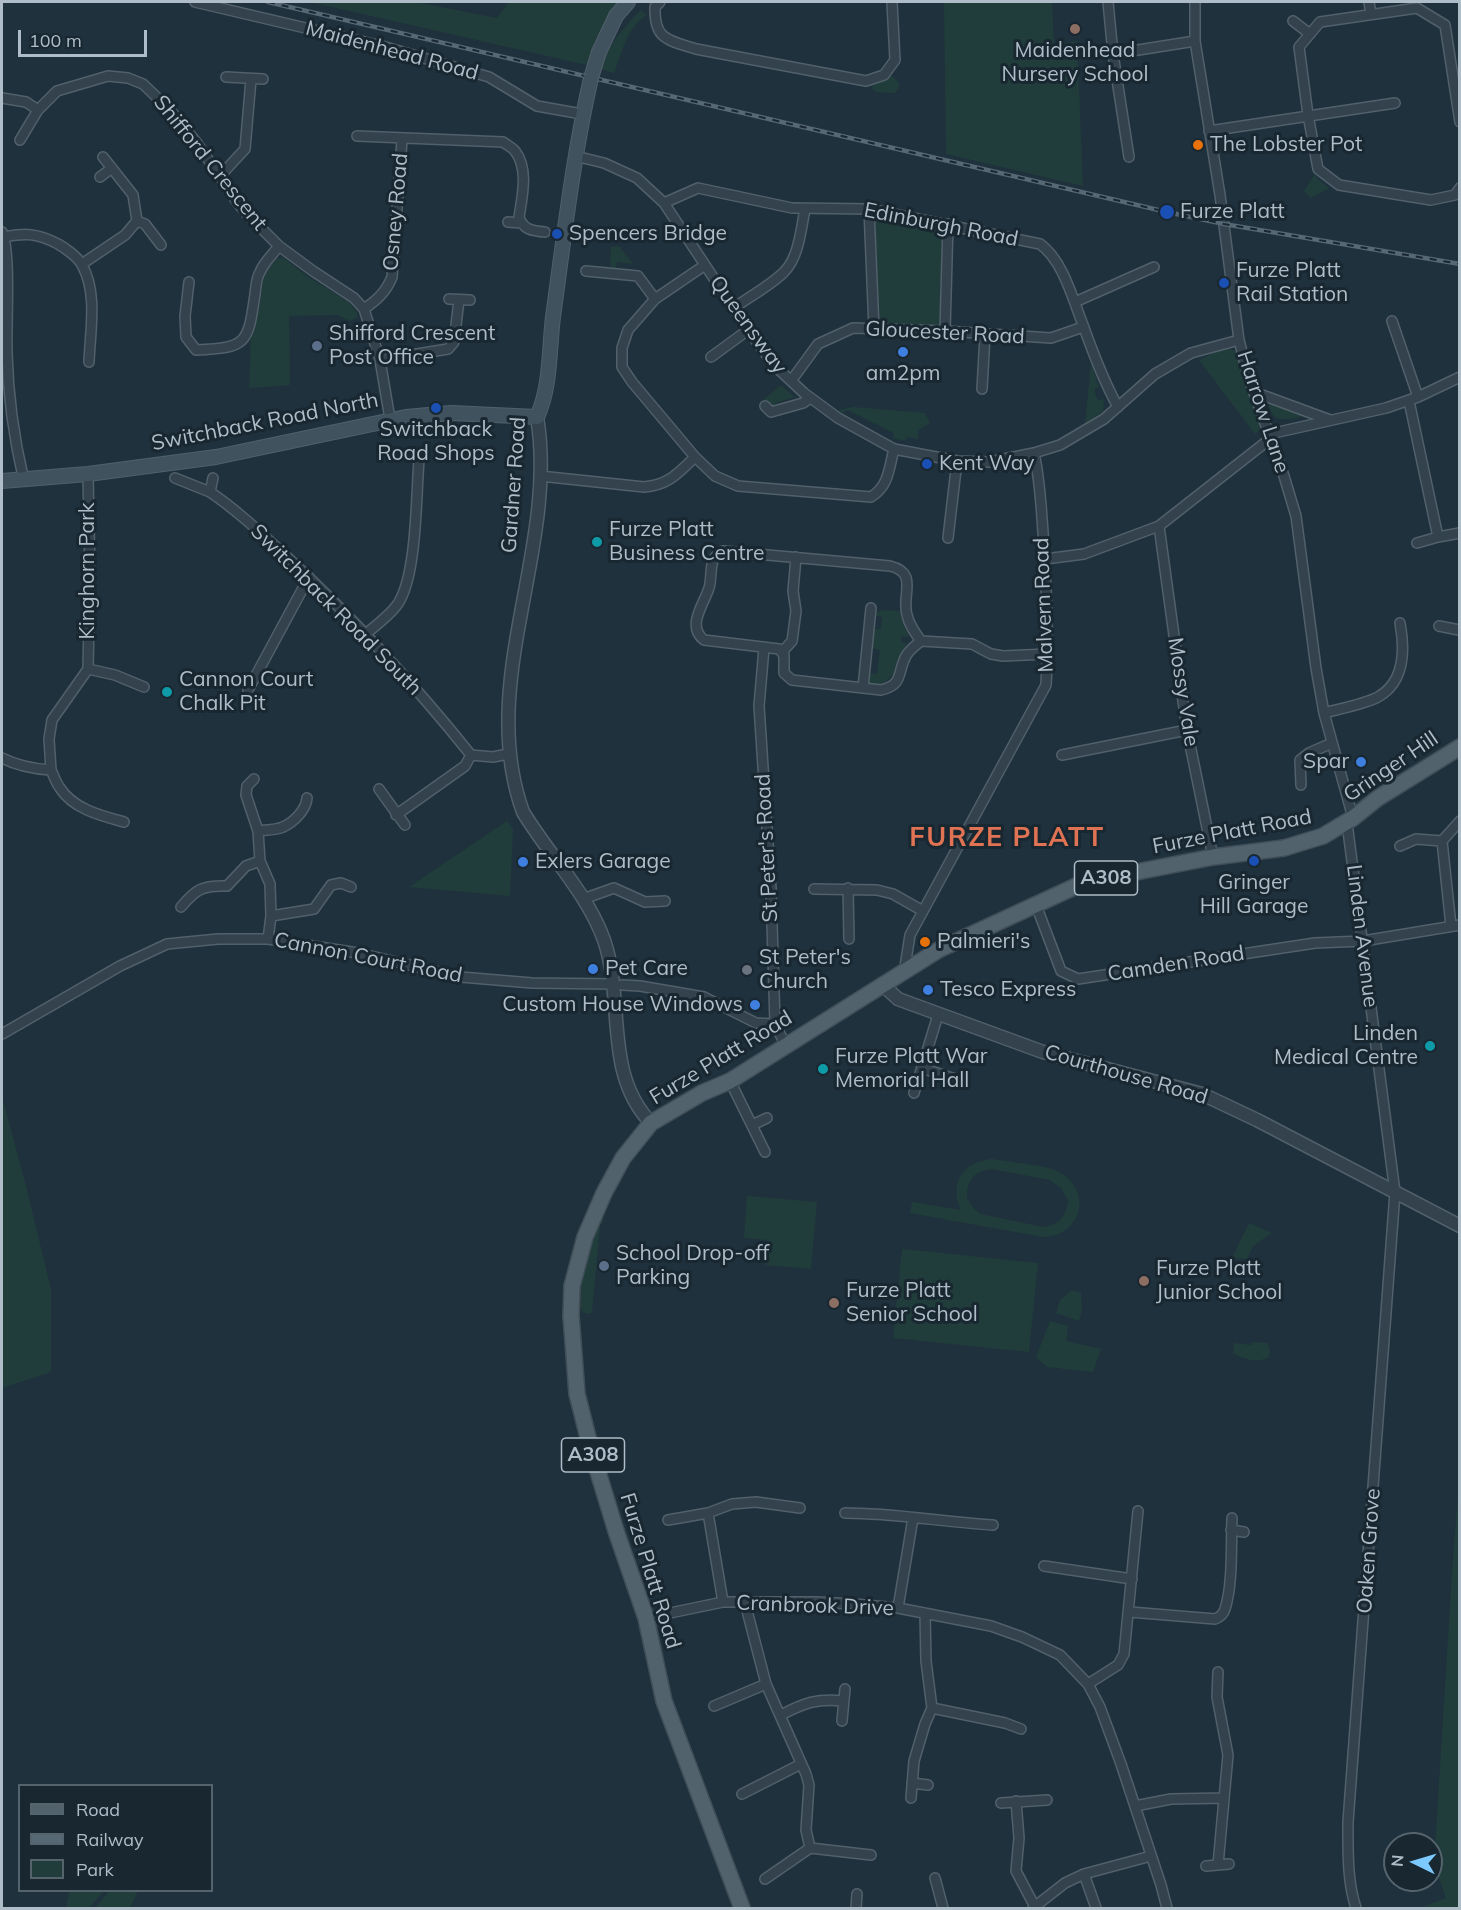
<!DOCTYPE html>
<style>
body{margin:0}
#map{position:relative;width:1461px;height:1910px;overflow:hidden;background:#1f313c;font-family:Mulish,sans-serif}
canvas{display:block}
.frame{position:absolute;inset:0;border:3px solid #aebdc8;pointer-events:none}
.legend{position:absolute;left:18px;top:1784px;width:195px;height:108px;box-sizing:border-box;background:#192731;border:2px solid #55636d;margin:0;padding:8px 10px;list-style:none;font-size:18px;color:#aebdc8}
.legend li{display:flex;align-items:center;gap:12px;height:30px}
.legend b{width:30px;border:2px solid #55636d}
.north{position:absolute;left:1383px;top:1832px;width:60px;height:60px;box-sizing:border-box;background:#192731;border:2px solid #55636d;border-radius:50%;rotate:275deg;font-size:16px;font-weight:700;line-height:24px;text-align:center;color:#aebdc8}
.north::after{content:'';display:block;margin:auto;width:21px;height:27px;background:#7cc9ff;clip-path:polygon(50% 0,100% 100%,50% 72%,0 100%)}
.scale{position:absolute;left:18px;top:30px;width:129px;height:27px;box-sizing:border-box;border:3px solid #aebdc8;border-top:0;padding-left:8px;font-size:18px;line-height:21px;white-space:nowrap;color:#aebdc8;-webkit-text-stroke:4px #192731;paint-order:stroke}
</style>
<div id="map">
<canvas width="1461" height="1910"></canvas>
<div class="frame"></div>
<ul class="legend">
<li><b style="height:8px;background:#51626c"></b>Road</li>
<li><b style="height:8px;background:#556874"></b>Railway</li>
<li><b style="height:16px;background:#213d3b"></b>Park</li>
</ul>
<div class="north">N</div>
<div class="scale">100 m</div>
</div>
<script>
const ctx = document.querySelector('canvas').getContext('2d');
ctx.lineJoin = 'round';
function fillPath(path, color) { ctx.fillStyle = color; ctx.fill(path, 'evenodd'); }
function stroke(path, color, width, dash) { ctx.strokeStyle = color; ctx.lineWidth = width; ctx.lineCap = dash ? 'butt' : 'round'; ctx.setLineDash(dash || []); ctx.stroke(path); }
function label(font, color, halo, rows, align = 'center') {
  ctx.font = font + ' Mulish,sans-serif'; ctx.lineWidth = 6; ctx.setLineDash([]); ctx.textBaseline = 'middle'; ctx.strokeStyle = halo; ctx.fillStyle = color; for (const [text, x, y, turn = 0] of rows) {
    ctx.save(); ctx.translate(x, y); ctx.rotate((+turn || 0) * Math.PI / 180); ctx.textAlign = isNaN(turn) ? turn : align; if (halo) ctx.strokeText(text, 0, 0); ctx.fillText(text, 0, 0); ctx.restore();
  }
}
fillPath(new Path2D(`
 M310 2H415L497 18 509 2H623L595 40 587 65Z
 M944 2H1052L1054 45 1077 41 1083 186 946 154Z
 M641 10 647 15C627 26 622 53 614 73L601 69C606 48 625 26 641 10Z
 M892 76 899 83V88L895 93 876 92 872 89 873 82Z
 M1315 174 1318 179 1329 188 1311 198 1304 191Z
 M875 214 942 228 940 325 880 324Z
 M619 246 633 264 617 262 616 270 610 266 611 247Z
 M281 258H284L308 277 349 302 357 313V317L350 321 338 315 289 316 290 385 249 388 251 338 259 310 264 274 277 259Z
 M1224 348 1238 351 1260 429 1255 434 1199 360Z
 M1091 363 1099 387 1094 390 1098 400 1104 399 1103 411 1085 424Z
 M781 385 798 400 796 402 794 397 775 403 776 409 764 399Z
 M1267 398 1304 412V415C1296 420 1286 420 1276 418L1271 412Z
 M853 407 925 413 930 423 918 430V439L907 437 905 441 893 438 894 433 848 410 843 413 838 410Z
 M883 610 900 611 903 624 909 637 902 636 901 642 907 643 897 660 894 674 882 685 870 683 868 681V674H877L880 650 871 648 870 644 874 629H881L882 617 875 616 877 612Z
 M507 821 513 829 510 896 409 887Z
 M2 1096 27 1190 51 1289V1372L2 1388Z
 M992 1159C1008 1162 1049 1165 1061 1173 1093 1193 1081 1236 1043 1237L910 1213 912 1202 961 1210C949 1183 962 1162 992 1159ZM992 1169 1050 1180 1062 1189 1068 1201C1066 1216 1059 1225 1043 1227L981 1214 973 1208 967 1198C966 1180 975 1171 992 1169Z
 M747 1196 817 1202 811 1269 765 1265 767 1240 744 1238Z
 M602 1219 604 1220 600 1226 592 1312 589 1314C585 1313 583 1313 581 1309 573 1296 591 1239 595 1223Z
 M1249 1223 1272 1233 1253 1246 1247 1259 1232 1258Z
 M902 1249 1038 1263 1029 1352 893 1338Z
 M1072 1290 1081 1293 1082 1311 1079 1321 1056 1313 1060 1300Z
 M1050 1321 1068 1326 1066 1341 1101 1349 1093 1372 1047 1367 1036 1357Z
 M1252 1342 1268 1343 1270 1352 1269 1357C1257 1364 1244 1359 1233 1353L1234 1343 1251 1345Z
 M1459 1483V1908H1420L1446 1898 1434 1864 1453 1558Z
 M110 1890H138V1891L130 1908H95Z
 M69 1891V1890L104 1891 89 1908H66Z`), '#213d3b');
const minor = new Path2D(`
 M195 2 382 46 489 77 537 106 582 114
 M660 2 655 7C654 40 668 40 696 49L866 81 884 75 895 60 892 2
 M1108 2 1113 54 1129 157
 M1195 2V41L1220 195 1239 340 1248 376 1284 476 1296 516 1316 668 1324 713 1353 818
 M1369 2 1371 14
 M1293 21 1310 34
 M1113 54 1195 41
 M226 77 263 79
 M2 98 26 102 38 110
 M1460 122 1445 25 1417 8 1320 22 1299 47 1308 115 1318 169 1339 185 1431 200 1455 195 1460 188
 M1209 131 1395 103
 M357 136 503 142C507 145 513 148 515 151 529 169 522 197 519 217 523 230 533 231 545 232
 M20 140 38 110 57 91 108 76 128 78 143 84 170 110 197 143 237 202 248 215 279 246 313 271 354 298 364 309 380 360 390 419
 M575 156 604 163 637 178 664 203 748 330 774 365 804 393 838 418 894 449 957 461 989 462 1034 453 1060 445 1104 419 1155 374 1191 353 1239 340
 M103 157 133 195 137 221 145 224 161 245
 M220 176 245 149 251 79
 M100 177 112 168
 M664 203 698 188 792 208 869 209 1040 244C1063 260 1073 300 1083 325 1093 353 1104 382 1118 407
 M869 209 874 329
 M508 222 521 223
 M2 232C11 251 6 326 7 352 8 395 14 439 24 481
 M4 237C26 233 37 233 58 244 65 248 78 257 82 265 98 293 90 332 89 362
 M82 264 125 235 137 221
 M705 265 655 299 628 330 622 348V367L632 382 695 457 715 476 738 486 871 497C889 486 889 468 894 449
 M586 271 638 276 655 299
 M189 282 185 316 186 337 196 350C247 348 248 344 255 294 256 287 256 278 260 272 264 262 273 254 279 246
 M449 299 470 300
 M1075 302 1154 267
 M734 308C750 296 770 286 784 272 799 257 801 229 805 209
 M364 309C377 300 386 292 392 277L402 140
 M1392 321 1418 397
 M945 331 948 224
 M711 357 748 330
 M380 360 448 349 454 342 459 300
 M791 381 818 344 853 328 945 331 1051 338 1083 327
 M982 389 985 335
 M1254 392 1330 420
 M1409 401 1438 537 1417 543
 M765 406 771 412 803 403 810 398
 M540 476 644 487C669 485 678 473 695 457
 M175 478 210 492 213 478
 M210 492C238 511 262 534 287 557 353 618 414 684 471 755L493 757 508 754
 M1159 526 1187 730 1213 857
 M1438 537 1460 533
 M948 538 957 461
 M723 551 890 566C919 573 901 595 907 615 909 625 915 633 921 641 916 645 909 650 906 656 897 672 904 685 881 690L792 680 784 673V655L779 649 704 640C686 626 704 604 709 588 713 575 707 558 723 551Z
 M1045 559 1084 554 1159 526 1266 442 1274 433 1386 408 1418 397 1460 377
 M1439 626 1459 630
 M366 634C377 624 392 614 399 602 417 572 416 496 419 460
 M921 641 972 644 991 654 1003 656 1048 654
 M764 648 759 706 771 889 775 1024 786 1046
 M783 651 792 641 793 634 796 611 793 591 796 557
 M88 669 115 675 144 687
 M863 688 871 608
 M248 690 309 577
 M1324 713C1339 709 1365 704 1378 697 1405 682 1405 650 1400 623
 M1062 755 1187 730
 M2 758C18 766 34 769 51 770 54 776 56 783 60 788 73 809 102 816 124 822
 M51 770 49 739 52 720 88 669 90 576 88 474
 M254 779 247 786 246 795 258 831 260 861 270 884 271 916 268 939
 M1301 785 1300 760 1309 753 1332 743
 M379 789 405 825
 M396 815 465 766 471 755
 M1347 823 1395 1192 1348 1822C1348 1850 1347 1881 1356 1908
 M258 831C266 830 276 830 283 827 294 822 306 810 307 798
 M1400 846 1416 839 1442 841
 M848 888 849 939
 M814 889 877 890 893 894 923 911
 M583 899 614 888 645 902 665 901
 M1036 905 1061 971 1078 979 1315 943 1363 941 1460 925
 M181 907C196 889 203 885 227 886L246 866 260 861
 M271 916 314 909 331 885 341 883 351 887
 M1451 926 1442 841 1460 821
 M904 973 910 935 1046 685C1049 634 1046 583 1043 532 1041 506 1040 479 1034 453
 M622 985 640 986 704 997 756 1023 775 1024
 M2 1034 120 966 167 944 218 939H268L358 953 461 977 532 983 614 984
 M922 1068 958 1080
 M730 1081 765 1152
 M914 1093 938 1015
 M752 1125 767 1118
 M845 1513C894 1513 943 1522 993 1525
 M668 1520 708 1513
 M1231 1530 1244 1532
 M1044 1566 1132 1579
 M723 1602 708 1513 732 1504 756 1502 800 1508
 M745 1603 766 1684 806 1774 809 1785 806 1830 810 1848
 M898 1608 913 1518
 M1130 1612 1215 1619C1220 1617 1223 1615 1225 1609 1233 1584 1231 1545 1232 1518
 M646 1618 723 1602H816L854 1604 898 1608 991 1626 1022 1637 1060 1655 1088 1684 1100 1707 1121 1764 1161 1885 1167 1908
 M1218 1672 1217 1697 1228 1755 1218 1865
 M1088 1684 1118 1665 1124 1654 1138 1511
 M714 1706 766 1684
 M932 1708 1005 1723 1021 1729
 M781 1715C804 1703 817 1698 843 1701
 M842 1721 845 1689
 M912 1783 928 1785
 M742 1794 801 1764
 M911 1798 914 1761 925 1724 932 1708 926 1661 925 1613
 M1016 1801 1019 1838 1016 1871 1035 1907
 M1001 1803 1047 1800
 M1135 1806 1171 1799 1224 1798
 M1206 1866 1229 1864
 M1084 1874 1096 1908
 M935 1878 943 1908
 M765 1879 810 1848 871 1855
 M856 1908 857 1894
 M1033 1908 1065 1883 1084 1874 1151 1856`);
const tertiary = new Path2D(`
 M537 417C559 548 476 682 523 812 549 855 587 893 604 940 625 1001 603 1073 651 1123
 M884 986 898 999 1043 1052 1202 1094 1257 1120 1460 1226`);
const secondary = new Path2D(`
 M599 52 616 16 628 2
 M2 481 88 474 216 457 406 417 451 413 537 417C551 387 549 349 553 317 564 237 573 157 591 78`);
const primary = new Path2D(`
 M742 1908 664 1701 646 1618 616 1531 591 1449 577 1394 571 1316 572 1286 585 1237 604 1193 623 1158 651 1123 702 1093 730 1081 940 949 1085 882 1213 857 1284 848 1323 836 1353 818 1378 798 1460 747`);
stroke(minor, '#51606a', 12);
stroke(tertiary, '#51606a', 15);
stroke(secondary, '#51606a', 16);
stroke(primary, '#404e58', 18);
stroke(minor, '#33424c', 9);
stroke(tertiary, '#33424c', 12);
stroke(secondary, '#41525f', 14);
stroke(primary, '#51626c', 15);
const rail = new Path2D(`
 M268 2 1167 212 1224 224 1460 264`);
stroke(rail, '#556874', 4.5);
stroke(rail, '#192731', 2, [7]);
const secondaryBridge = new Path2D(`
 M591 78 599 52`);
stroke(secondaryBridge, '#51606a', 16, []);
stroke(secondaryBridge, '#41525f', 14);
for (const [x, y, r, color] of [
 [1075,29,6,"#8d6e63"],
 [1198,145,6,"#e8710a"],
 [1167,212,8,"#1a4fb4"],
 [557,234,6,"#1a4fb4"],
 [1224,283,6,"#1a4fb4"],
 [317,346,6,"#5c6f8a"],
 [903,352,6,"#3f7fe0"],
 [436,408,6,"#1a4fb4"],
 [927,464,6,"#1a4fb4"],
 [597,542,6,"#0f9aa8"],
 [167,692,6,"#0f9aa8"],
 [1361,762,6,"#3f7fe0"],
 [1254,861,6,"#1a4fb4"],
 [523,862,6,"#3f7fe0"],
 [925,942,6,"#e8710a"],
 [593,969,6,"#3f7fe0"],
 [747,970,6,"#6b7280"],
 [928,990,6,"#3f7fe0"],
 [755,1005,6,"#3f7fe0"],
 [1430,1046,6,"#0f9aa8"],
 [823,1069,6,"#0f9aa8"],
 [604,1266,6,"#5c6f8a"],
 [1144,1281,6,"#8d6e63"],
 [834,1303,6,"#8d6e63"]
]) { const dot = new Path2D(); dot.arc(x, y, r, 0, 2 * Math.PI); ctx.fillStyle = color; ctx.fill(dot); stroke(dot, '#192731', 2); }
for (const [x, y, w] of [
 [1106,878,63],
 [593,1455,63]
]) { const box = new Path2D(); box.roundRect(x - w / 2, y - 17, w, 34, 4.5); ctx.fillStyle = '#192731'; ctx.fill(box); stroke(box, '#aebdc8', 1.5); }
label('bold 20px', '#aebdc8', null, [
 ["A308",1106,878],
 ["A308",593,1455]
]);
label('21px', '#aebdc8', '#192731', [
 ["Maidenhead Road",392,51,15],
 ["Shifford Crescent",210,163,51],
 ["Osney Road",396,212,-85],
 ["Edinburgh Road",941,225,11],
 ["Queensway",748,325,54],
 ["Gloucester Road",945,333,3],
 ["Harrow Lane",1263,412,72],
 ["Switchback Road North",265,422,-11],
 ["Gardner Road",514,485,-86],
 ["Kinghorn Park",88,571,-90],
 ["Malvern Road",1044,605,-92],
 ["Switchback Road South",336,610,45],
 ["Mossy Vale",1183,692,81],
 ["Gringer Hill",1391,767,-34],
 ["Furze Platt Road",1232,832,-11],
 ["St Peter's Road",767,848,-93],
 ["Linden Avenue",1362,936,83],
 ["Cannon Court Road",368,958,11],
 ["Camden Road",1176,964,-9],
 ["Furze Platt Road",721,1058,-31],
 ["Courthouse Road",1126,1075,16],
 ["Oaken Grove",1369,1551,-86],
 ["Furze Platt Road",650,1571,73],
 ["Cranbrook Drive",815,1606,2]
]);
label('21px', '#aebdc8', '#192731', [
 ["Maidenhead",1075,51,"center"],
 ["Nursery School",1075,75,"center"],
 ["The Lobster Pot",1210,145],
 ["Furze Platt",1180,212],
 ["Spencers Bridge",569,234],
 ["Furze Platt",1236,271],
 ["Rail Station",1236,295],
 ["Shifford Crescent",329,334],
 ["Post Office",329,358],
 ["am2pm",903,374,"center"],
 ["Switchback",436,430,"center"],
 ["Road Shops",436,454,"center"],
 ["Kent Way",939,464],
 ["Furze Platt",609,530],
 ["Business Centre",609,554],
 ["Cannon Court",179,680],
 ["Chalk Pit",179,704],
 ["Spar",1349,762,"right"],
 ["Exlers Garage",535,862],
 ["Gringer",1254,883,"center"],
 ["Hill Garage",1254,907,"center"],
 ["Palmieri's",937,942],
 ["St Peter's",759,958],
 ["Church",759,982],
 ["Pet Care",605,969],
 ["Tesco Express",940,990],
 ["Custom House Windows",743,1005,"right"],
 ["Linden",1418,1034,"right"],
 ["Medical Centre",1418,1058,"right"],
 ["Furze Platt War",835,1057],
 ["Memorial Hall",835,1081],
 ["School Drop-off",616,1254],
 ["Parking",616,1278],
 ["Furze Platt",1156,1269],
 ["Junior School",1156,1293],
 ["Furze Platt",846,1291],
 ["Senior School",846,1315]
], 'left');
ctx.letterSpacing = '1.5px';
label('bold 27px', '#df7353', '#192731', [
 ["FURZE PLATT",1007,838]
]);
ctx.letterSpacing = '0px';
</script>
